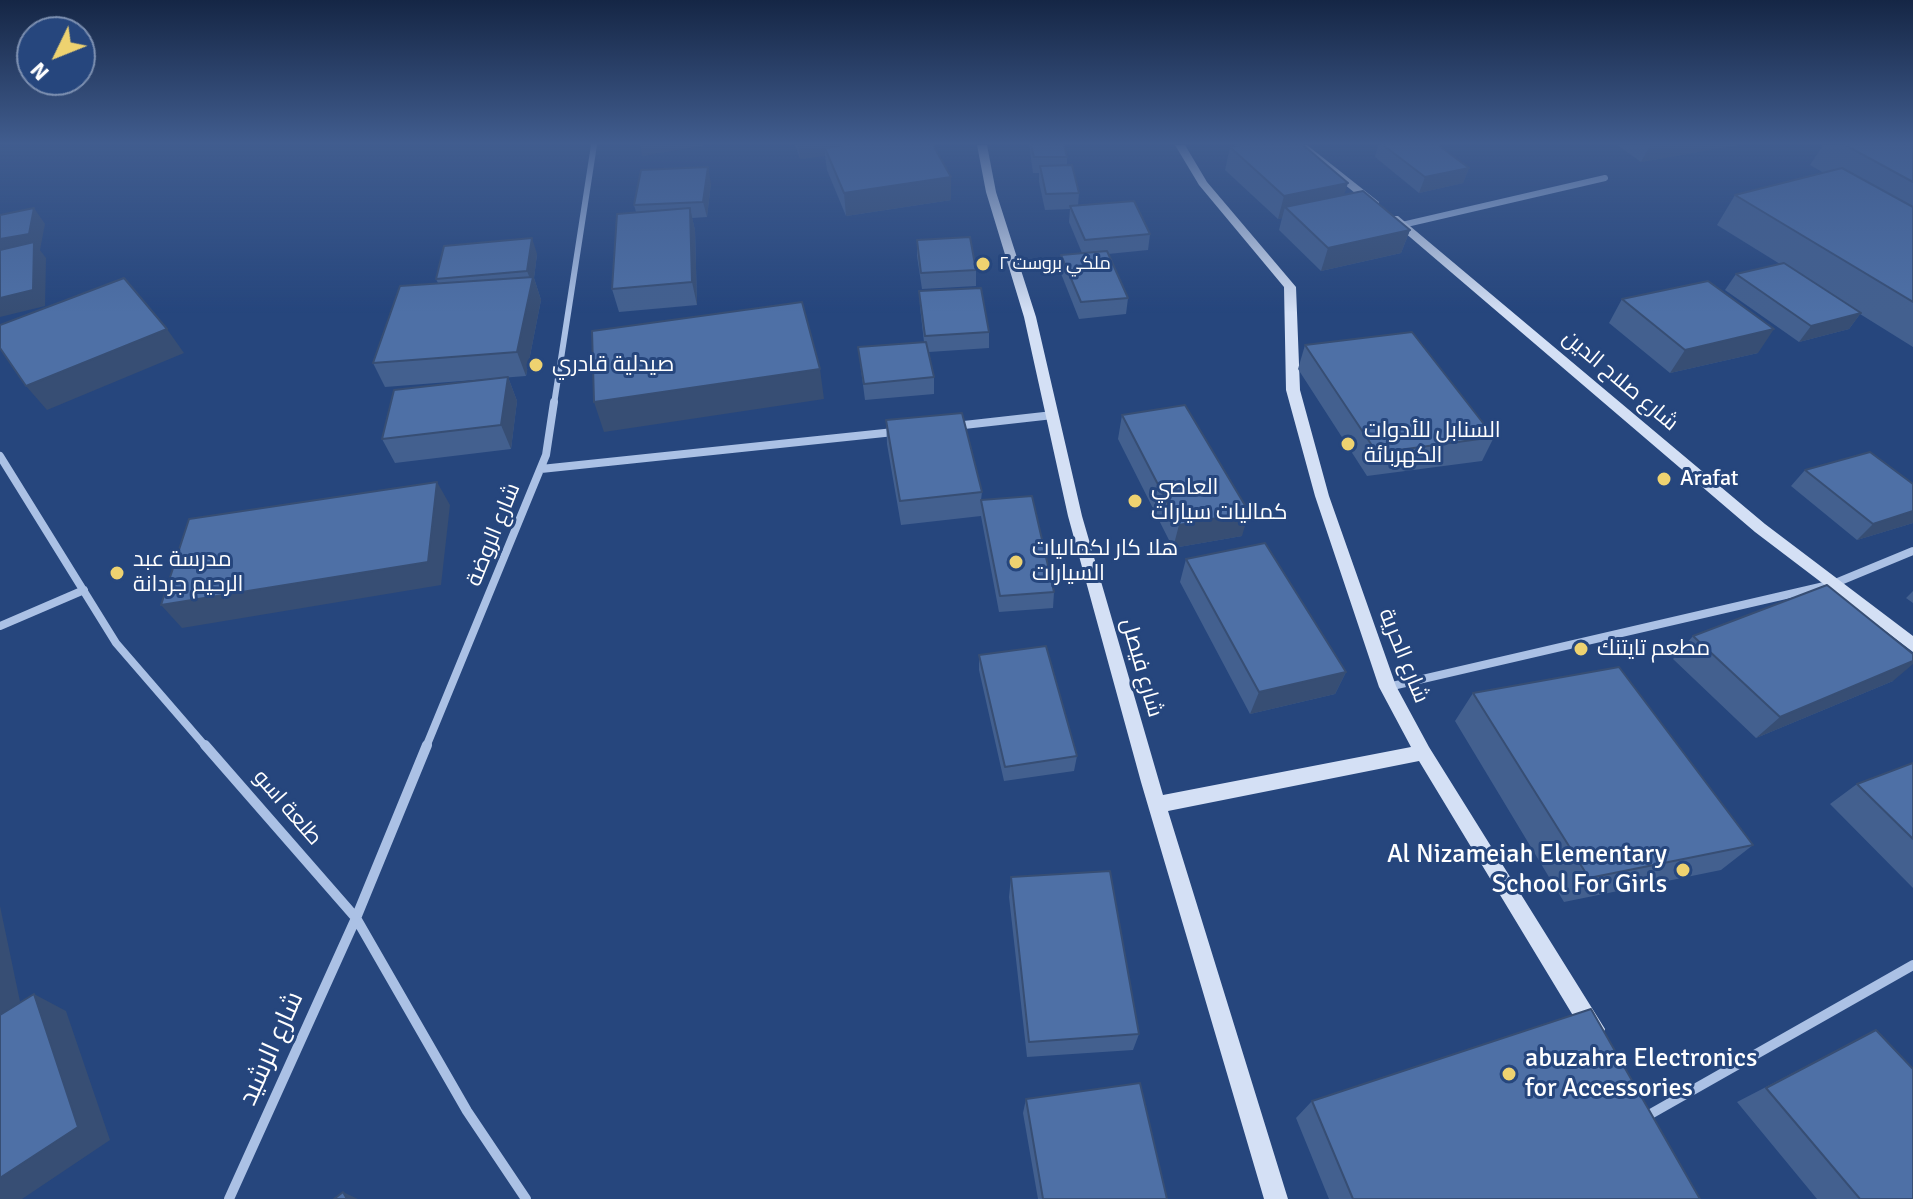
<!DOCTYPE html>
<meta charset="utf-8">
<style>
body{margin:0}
#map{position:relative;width:1913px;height:1199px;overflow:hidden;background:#26467d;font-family:Signika,sans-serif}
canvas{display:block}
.north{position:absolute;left:16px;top:16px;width:80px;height:80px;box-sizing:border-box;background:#26467d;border:2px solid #7d90b1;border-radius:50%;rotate:227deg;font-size:22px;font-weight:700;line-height:32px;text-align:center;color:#fff}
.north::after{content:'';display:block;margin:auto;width:28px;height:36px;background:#eed270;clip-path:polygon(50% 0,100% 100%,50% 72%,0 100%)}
</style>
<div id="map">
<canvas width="1913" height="1199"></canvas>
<div class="north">N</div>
</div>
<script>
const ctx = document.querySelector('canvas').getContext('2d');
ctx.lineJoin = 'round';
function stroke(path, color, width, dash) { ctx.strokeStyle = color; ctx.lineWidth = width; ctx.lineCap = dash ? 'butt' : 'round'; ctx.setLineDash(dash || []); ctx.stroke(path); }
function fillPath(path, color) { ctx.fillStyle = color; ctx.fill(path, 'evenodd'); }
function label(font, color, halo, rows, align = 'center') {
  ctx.font = font + ' Signika,Cairo,sans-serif'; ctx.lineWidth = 6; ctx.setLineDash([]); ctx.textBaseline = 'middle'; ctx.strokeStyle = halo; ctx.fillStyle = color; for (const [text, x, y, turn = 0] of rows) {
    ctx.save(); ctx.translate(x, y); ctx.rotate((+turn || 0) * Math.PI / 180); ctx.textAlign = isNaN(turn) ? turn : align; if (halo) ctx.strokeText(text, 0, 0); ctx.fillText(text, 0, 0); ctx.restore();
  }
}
stroke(new Path2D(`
 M1402 225 1605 178
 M554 404 594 145`), '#abc1e5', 6);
stroke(new Path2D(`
 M955 426 1053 415
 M0 456 116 643 206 747
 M541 469 894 432
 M0 626 84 590
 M1388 687 1833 584 1913 551
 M426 747 546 455 554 402`), '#abc1e5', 8);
stroke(new Path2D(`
 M205 745 356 918 467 1111 526 1199
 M1647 1116 1913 965
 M229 1199 356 918 427 745`), '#abc1e5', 10);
fillPath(new Path2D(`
 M977 145H987L996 192 1036 317 1082 516 1163 795 1411 747 1379 687 1315 496 1286 390 1284 287 1199 185 1175 145H1185L1207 182 1296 287 1300 390 1329 496 1396 686 1429 747 1605 1029 1602 1037 1594 1040 1586 1037 1419 761 1168 811 1288 1199H1264L1141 782 1068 516 1024 317 986 192Z
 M1296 145H1307L1379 202V206H1371Z
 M1390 216H1398L1765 524 1913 636V652L1755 532 1390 220Z`), '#d4e0f5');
fillPath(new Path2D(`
 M795 145H933L951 200 846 216 827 170 825 156 800 159Z
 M1029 145H1064L1067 157V165L1079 193 1078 206 1150 234 1148 250 1108 254 1128 298 1126 314 1079 319 1060 271 1061 255 1082 253 1069 222 1070 209 1045 210 1039 182V173H1033Z
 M1378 145H1438L1469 168 1463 183 1419 193 1375 157Z
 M1617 145H1738L1641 162Z
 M1823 145H1913V347L1860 314 1849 329 1799 342 1725 290 1736 274 1780 264 1717 225 1735 195 1824 173 1810 165Z
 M1230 147 1344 195 1410 230 1401 253 1321 271 1279 230 1282 218 1278 219 1225 170Z
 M711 183 707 217 692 218 695 230 697 305 619 312 612 289 636 212 634 205Z
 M917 240 976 270V286L922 289 917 256Z
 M537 254 534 278 541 300 526 376 385 387 373 363 438 283 436 279Z
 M919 291 989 332V348L929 352 934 377V394L865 400 858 347 924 342 920 307Z
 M1622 299 1758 353 1670 373 1609 323Z
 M1305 345 1494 437 1482 461 1367 476 1298 369Z
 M508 377 517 401 511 449 395 463 382 439Z
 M1122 415 1242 536 1173 548 1118 439Z
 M886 420 982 492 981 500 1054 592 1053 608 999 612 981 516 901 525 887 444Z
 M1805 470 1913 484V523L1857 540 1791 486Z
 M1186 559 1346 672 1335 694 1250 714 1180 582Z
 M1913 591V603L1906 598Z
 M1693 636 1893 681 1756 738 1673 659Z
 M979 655 1077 756 1074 771 1004 781 979 670Z
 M1473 693 1753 845 1721 870 1564 902 1455 721Z
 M1913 763V888L1830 804 1857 784Z
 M1011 877 1139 1034 1133 1050 1027 1057 1009 897Z
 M1876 1030 1913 1199H1817L1737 1102Z
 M1026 1099 1167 1199H1038L1023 1113Z
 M1312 1101 1700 1199H1329L1296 1118Z`), '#43608f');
fillPath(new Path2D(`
 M640 145H703V146L642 156Z
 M798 145H894L825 148V156L800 159Z
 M1650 145H1738L1641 162Z
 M708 167 711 183 707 217 703 202Z
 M1469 168 1463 183 1419 193 1425 177Z
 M951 177V200L846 216 844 193Z
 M1348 183 1341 205 1285 207 1282 218 1278 219 1284 196Z
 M34 208 45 224 40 250 46 258 45 306 0 317V239Z
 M690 208 695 230 697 305 692 282Z
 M1410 230 1401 253 1321 271 1328 248Z
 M532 238 537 254 534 278 541 300 526 376 517 352 532 284 527 271Z
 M1861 313 1849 329 1799 342 1811 326Z
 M167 329 184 353 47 410 26 386Z
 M1774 329 1758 353 1670 373 1685 350Z
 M820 369 824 399 604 432 594 402Z
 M508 377 517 401 511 449 501 425Z
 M437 482 450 505 441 585 182 628 161 605Z
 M1913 511V523L1857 540 1873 524Z
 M1249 512 1242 536 1173 548 1179 525Z
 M1913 661V664L1893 681 1756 738 1780 717Z
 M1346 672 1335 694 1250 714 1259 692Z
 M0 906 22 1011 0 1023Z
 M34 994 66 1011 110 1140 22 1199H0V1178Z
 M343 1192 358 1199H347Z`), '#374e74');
const building = new Path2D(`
 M844 145H933L951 177 844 193 825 148Z
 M1031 145H1064L1067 157H1034Z
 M1242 145H1303L1348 183 1284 196 1230 147Z
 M1383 145H1438L1469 168 1425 177Z
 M1845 145H1913V182Z
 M1072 165 1079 193 1046 194 1040 166Z
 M708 167 703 202 634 205 641 170Z
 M1842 168 1913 207V302L1735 195Z
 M1363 191 1410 230 1328 248 1285 207Z
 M1134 201 1150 234 1085 240 1070 206Z
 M34 208 29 234 0 239V215Z
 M690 208 692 282 612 289 617 214Z
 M970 237 976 270 921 273 917 240Z
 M532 238 527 271 436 279 444 246Z
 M34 242 33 290 0 298V250Z
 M1107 251 1128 298 1081 302 1061 255Z
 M1784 263 1861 313 1811 326 1736 274Z
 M533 277 517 352 373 363 400 286Z
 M124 278 167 329 26 386 0 348V325Z
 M1708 281 1774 329 1685 350 1622 299Z
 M981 288 989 332 925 336 919 291Z
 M802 302 820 369 594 402 592 331Z
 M1412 332 1494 437 1377 453 1305 345Z
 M926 342 934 377 864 384 858 347Z
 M508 377 501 425 382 439 394 390Z
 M1185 405 1249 512 1179 525 1122 415Z
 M962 413 982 492 900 501 886 420Z
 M1870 452 1913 484V511L1873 524 1805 470Z
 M437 482 428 562 161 605 189 519Z
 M1032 496 1054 592 1000 596 981 500Z
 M1265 543 1346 672 1259 692 1186 559Z
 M1827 585 1913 654V661L1780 717 1693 636Z
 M1046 646 1077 756 1005 767 979 655Z
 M1619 667 1753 845 1589 878 1473 693Z
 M1913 763V839L1857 784Z
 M1110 871 1139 1034 1029 1042 1011 877Z
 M34 994 78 1127 0 1178V1015Z
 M1591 1009 1700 1199H1353L1312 1101Z
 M1876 1030 1913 1069V1199H1860L1766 1088Z
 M1140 1083 1167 1199H1043L1026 1099Z
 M343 1192 347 1199H334Z`);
fillPath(building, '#4e70a6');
stroke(building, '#374e74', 2);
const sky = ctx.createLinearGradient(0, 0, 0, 313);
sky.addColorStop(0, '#152645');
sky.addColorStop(0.46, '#415d8f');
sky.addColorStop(1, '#415d8f00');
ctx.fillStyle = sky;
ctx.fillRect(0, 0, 1913, 313);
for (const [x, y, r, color] of [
 [983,264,8,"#eed270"],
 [536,365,8,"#eed270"],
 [1348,444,8,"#eed270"],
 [1664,479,8,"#eed270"],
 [1135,501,8,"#eed270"],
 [1016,562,8,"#eed270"],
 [117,573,8,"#eed270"],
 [1581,649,8,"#eed270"],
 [1683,870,8,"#eed270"],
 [1509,1074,8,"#eed270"]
]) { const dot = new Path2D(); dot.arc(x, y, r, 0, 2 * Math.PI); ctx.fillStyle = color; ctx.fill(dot); stroke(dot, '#26467d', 3); }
label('18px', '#fff', '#26467d', [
 ["ملكي بروست ٢",999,264]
], 'left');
label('22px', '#fff', '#26467d', [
 ["صيدلية قادري",552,365],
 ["السنابل للأدوات",1364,431],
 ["الكهربائة",1364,456],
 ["Arafat",1680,479],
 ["العاصي",1151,488],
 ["كماليات سيارات",1151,513],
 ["هلا كار لكماليات",1032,549],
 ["السيارات",1032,574],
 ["مدرسة عبد",133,560],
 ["الرحيم جردانة",133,585],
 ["مطعم تايتنك",1597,649]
], 'left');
label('22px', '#fff', '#26467d', [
 ["شارع صلاح الدين",1620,381,40],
 ["شارع الروضة",494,535,-68],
 ["شارع الحرية",1403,656,68],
 ["شارع فيصل",1141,668,74],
 ["طلعة اسو",287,808,49]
]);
label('26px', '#fff', '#26467d', [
 ["Al Nizameiah Elementary",1667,855],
 ["School For Girls",1667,885],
 ["abuzahra Electronics",1525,1059,"left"],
 ["for Accessories",1525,1089,"left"]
], 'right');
label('26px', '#fff', '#26467d', [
 ["شارع الرشيد",272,1049,-66]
]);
</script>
